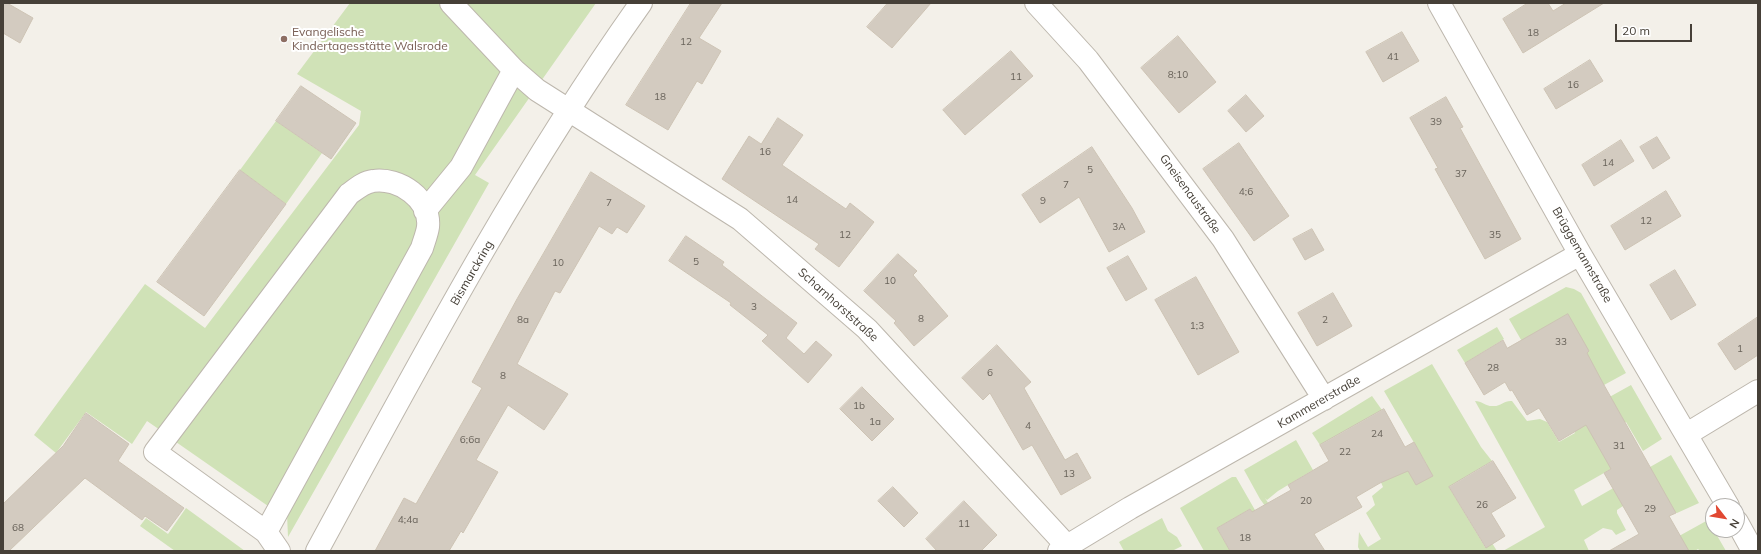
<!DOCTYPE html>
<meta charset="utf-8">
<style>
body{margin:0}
#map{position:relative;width:1761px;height:554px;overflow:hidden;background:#f3f0e9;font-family:Mulish,sans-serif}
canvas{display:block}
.frame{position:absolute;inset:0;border:4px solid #464038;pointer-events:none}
.north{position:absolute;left:1705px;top:498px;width:40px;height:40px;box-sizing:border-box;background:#fff;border:1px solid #b5b3af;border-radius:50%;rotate:121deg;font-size:11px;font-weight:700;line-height:16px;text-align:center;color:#464038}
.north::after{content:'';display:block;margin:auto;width:14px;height:18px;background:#e14832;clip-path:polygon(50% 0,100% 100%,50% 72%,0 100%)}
.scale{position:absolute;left:1615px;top:24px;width:77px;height:18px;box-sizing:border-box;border:2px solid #464038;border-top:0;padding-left:5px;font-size:12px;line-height:14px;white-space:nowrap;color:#464038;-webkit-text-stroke:3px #fff;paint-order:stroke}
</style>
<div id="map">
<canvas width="1761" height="554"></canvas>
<div class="frame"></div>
<div class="north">N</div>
<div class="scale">20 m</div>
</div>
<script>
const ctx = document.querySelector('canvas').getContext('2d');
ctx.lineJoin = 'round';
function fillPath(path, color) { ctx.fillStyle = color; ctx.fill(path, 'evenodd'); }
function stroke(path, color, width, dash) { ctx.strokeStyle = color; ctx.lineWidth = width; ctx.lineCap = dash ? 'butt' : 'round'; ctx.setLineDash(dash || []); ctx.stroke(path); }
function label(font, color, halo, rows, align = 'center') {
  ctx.font = font + ' Mulish,sans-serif'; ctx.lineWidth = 4; ctx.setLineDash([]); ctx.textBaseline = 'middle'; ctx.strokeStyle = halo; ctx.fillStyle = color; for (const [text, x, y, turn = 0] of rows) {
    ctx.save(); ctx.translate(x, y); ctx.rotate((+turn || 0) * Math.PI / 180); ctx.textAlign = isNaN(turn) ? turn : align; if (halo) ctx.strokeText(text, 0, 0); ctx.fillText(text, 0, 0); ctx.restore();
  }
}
fillPath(new Path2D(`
 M350 3H596L475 175 489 183 288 537 287 514 434 212 370 173 160 430 147 421 132 444 86 412 56 453 34 435 145 284 205 328 359 125 361 111 297 74Z
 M276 121 322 153 286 204 240 170Z
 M374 191C407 192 423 207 415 241L268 506 176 442 353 206 365 195Z
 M1566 287 1574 289 1581 293 1626 373 1604 385 1586 410 1631 385 1662 439 1643 451 1626 422 1613 429 1611 469 1574 490 1582 506 1671 455 1699 503 1677 513 1623 506 1617 510V513L1626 530 1616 535 1612 530 1603 528 1584 540 1589 551H1503L1545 527 1475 401C1482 401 1486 407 1494 406 1501 406 1505 400 1512 401L1527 421 1540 419 1547 422 1559 442 1575 433 1509 319Z
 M1497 327 1504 339 1465 363 1457 350Z
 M1432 364 1481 447 1492 461 1449 487 1485 547 1492 543 1497 551H1360L1358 547 1359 532 1368 547 1381 539 1366 513 1375 505 1372 496 1383 487 1376 471 1427 465 1384 391Z
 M1372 396 1382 410 1320 445 1312 433Z
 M1296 440 1313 470 1278 491 1267 500 1265 498 1298 551 1260 499 1244 470Z
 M1232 477H1236L1259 517 1256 519 1250 509 1217 528 1230 551H1204L1180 508Z
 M186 508 245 551H175L140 526 146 518 168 534Z
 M1162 518 1168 531 1177 537 1182 546 1172 551H1124L1119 542Z
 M1708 520 1726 551H1700L1698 549 1695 551H1652Z`), '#d0e2b7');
const building = new Path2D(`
 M3 3H7L33 18 20 43 3 33Z
 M691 3H722L699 38 721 51 702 84 697 81 668 130 626 105Z
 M888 3H931L892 48 867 27Z
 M1528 3H1548L1553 11 1566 3H1604L1523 53 1503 19Z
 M1402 32 1419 61 1383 82 1366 52Z
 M1178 36 1216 82 1179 113 1141 68Z
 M1011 51 1033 76 965 135 943 110Z
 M1590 60 1603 81 1556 109 1544 89Z
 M301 86 356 123 331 159 276 121Z
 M1246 95 1264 116 1246 132 1228 111Z
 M1446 97 1463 127 1460 128 1521 239 1485 259 1435 169 1438 168 1410 118Z
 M778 118 803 135 782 165 846 209 850 203 874 222 839 267 815 249 819 244 722 179 749 136 761 144Z
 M1657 137 1670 158 1653 169 1640 147Z
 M1621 140 1634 161 1594 186 1582 165Z
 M1239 143 1289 216 1254 241 1203 169Z
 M1092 147 1132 208 1145 232 1109 252 1079 197 1040 223 1022 195Z
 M240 170 286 204 204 316 157 282Z
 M591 172 645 206 627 233 617 227 612 234 599 226 560 293 555 291 517 364 568 394 544 430 508 405 476 460 498 472 463 533 461 531 449 551H375L404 498 416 504 482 388 472 382 517 299Z
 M1666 191 1681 216 1625 250 1611 226Z
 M1312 229 1324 250 1305 260 1293 239Z
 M686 236 724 262 722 265 797 323 786 338 804 354 816 341 832 355 808 383 762 341 768 335 730 305 731 303 669 261Z
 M898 254 917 271 913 275 948 316 914 346 894 323 896 321 864 291Z
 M1128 256 1147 289 1126 301 1107 268Z
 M1675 270 1696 305 1671 320 1650 285Z
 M1196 277 1239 352 1198 375 1155 300Z
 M1333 293 1352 326 1317 346 1298 313Z
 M1568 314 1589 351 1587 353 1604 385 1676 513 1669 516 1689 551H1609L1639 534 1604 473 1611 469 1586 425 1559 441 1539 408 1527 415 1512 390 1510 391 1505 382 1484 395 1465 363 1503 340 1507 348Z
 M1758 317V355L1735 370 1718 344Z
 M997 345 1031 382 1024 388 1065 460 1077 453 1091 478 1061 495 1032 445 1023 450 990 393 983 400 962 378Z
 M862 387 894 419 872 441 840 409Z
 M1384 409 1405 447 1414 442 1433 476 1416 485 1408 471 1380 483 1356 497 1362 507 1314 534 1325 551H1230L1217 528 1250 509 1252 512 1291 490 1288 485 1329 461 1320 445Z
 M86 413 129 444 118 461 184 508 167 531 145 516 142 520 85 478 9 551H3V504L63 446Z
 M1493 461 1516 498 1491 513 1505 536 1486 548 1449 487Z
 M893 487 918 513 904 527 878 501Z
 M964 501 997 535 981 551H937L926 539Z`);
fillPath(building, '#d3cbc0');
stroke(building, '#cdc3b4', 1);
const minor = new Path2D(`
 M451 3 514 70 537 90 740 219 867 329 1067 546
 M1036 3 1088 60 1223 239 1324 399
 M1439 3 1580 254 1728 506
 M425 211 461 167 514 70
 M1687 434 1758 391
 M1737 522 1753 551
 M266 532 422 248C424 241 427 234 428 227 431 199 399 177 373 181 364 182 356 189 349 194L155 452 266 532 279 551
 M317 551C418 365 518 176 641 3
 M1059 551 1130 508 1580 254`);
stroke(minor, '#bdb7ad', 24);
stroke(minor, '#fff', 22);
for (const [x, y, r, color] of [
 [284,39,4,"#8d6e63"]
]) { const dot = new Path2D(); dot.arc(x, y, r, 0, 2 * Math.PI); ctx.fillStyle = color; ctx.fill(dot); stroke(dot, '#fff', 1.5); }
label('10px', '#69635a', null, [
 ["18",1533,33],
 ["12",686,42],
 ["41",1393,57],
 ["8;10",1178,75],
 ["11",1016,77],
 ["16",1573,85],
 ["18",660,97],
 ["39",1436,122],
 ["16",765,152],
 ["14",1608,163],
 ["5",1090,170],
 ["37",1461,174],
 ["7",1066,185],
 ["4;6",1246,192],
 ["14",792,200],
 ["9",1043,201],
 ["7",609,203],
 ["12",1646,221],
 ["3A",1119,227],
 ["12",845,235],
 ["35",1495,235],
 ["5",696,262],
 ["10",558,263],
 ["10",890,281],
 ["3",754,307],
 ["8",921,319],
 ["8a",523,320],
 ["2",1325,320],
 ["1;3",1197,326],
 ["33",1561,342],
 ["1",1740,349],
 ["28",1493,368],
 ["6",990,373],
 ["8",503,376],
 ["1b",859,406],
 ["1a",875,422],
 ["4",1028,426],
 ["24",1377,434],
 ["6;6a",470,440],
 ["31",1619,446],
 ["22",1345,452],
 ["13",1069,474],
 ["20",1306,501],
 ["26",1482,505],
 ["29",1650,509],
 ["4;4a",408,520],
 ["11",964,524],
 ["68",18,528],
 ["18",1245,538]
]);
label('12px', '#785e54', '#fff', [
 ["Evangelische",292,32],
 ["Kindertagesstätte Walsrode",292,46]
], 'left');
label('12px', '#464038', '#fff', [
 ["Gneisenaustraße",1190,194,54],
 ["Brüggemannstraße",1582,255,60],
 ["Bismarckring",472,273,-60],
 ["Scharnhorststraße",838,305,42],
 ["Kammererstraße",1319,402,-30]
]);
</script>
